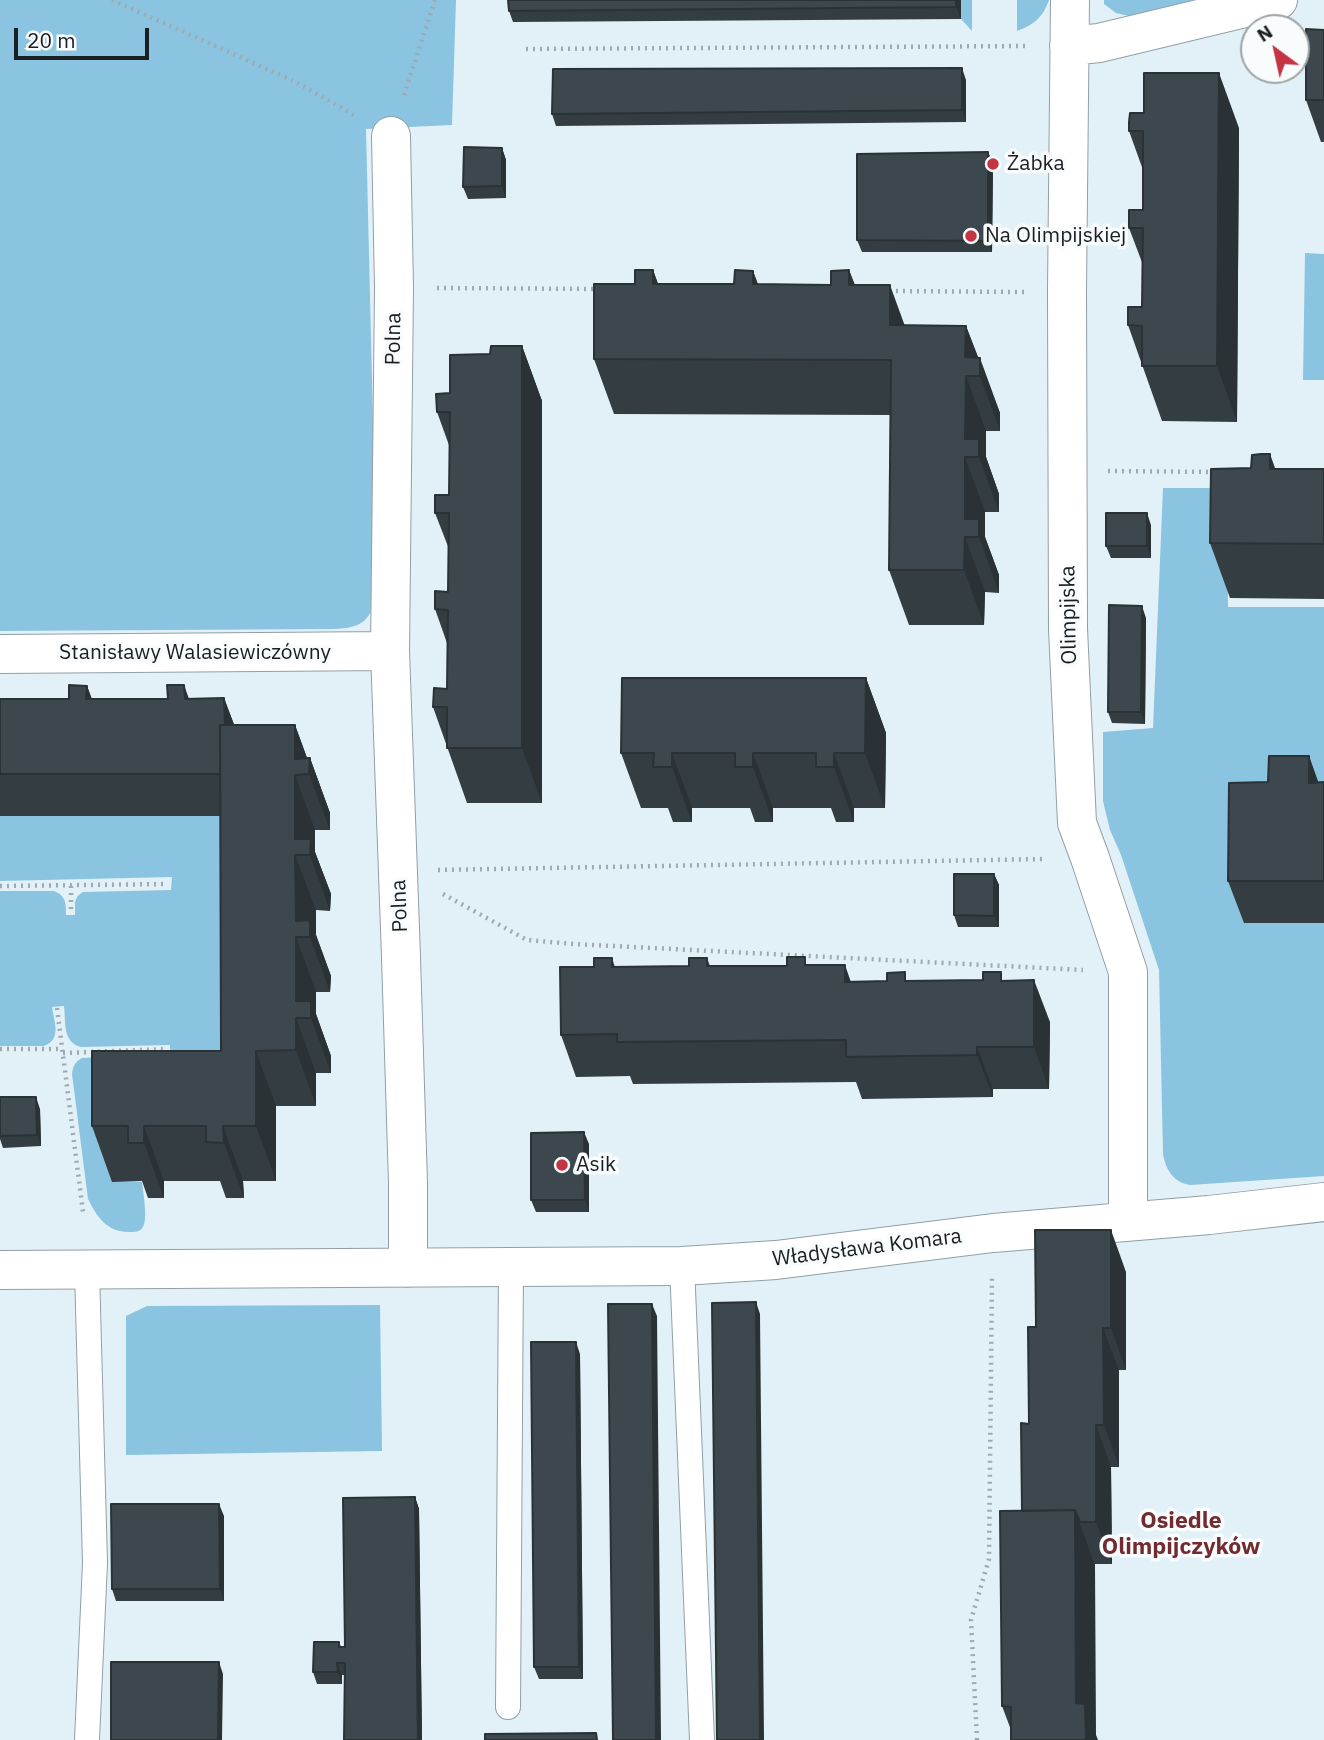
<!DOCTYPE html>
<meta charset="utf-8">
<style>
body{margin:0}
#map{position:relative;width:1324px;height:1740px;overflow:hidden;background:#e2f1f8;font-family:"IBM Plex Sans",sans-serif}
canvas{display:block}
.north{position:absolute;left:1240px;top:14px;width:70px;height:70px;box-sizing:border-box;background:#f9fcfd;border:2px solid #a0a4a5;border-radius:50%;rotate:327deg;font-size:19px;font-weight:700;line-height:28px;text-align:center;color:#1a1f22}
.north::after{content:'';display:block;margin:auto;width:24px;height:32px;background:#c43443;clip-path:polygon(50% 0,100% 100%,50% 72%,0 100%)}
.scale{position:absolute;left:14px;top:28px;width:135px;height:32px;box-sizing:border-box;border:4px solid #1a1f22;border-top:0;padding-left:9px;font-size:21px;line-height:24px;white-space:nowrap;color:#1a1f22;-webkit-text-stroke:5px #f9fcfd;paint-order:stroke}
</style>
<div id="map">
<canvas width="1324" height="1740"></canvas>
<div class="north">N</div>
<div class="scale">20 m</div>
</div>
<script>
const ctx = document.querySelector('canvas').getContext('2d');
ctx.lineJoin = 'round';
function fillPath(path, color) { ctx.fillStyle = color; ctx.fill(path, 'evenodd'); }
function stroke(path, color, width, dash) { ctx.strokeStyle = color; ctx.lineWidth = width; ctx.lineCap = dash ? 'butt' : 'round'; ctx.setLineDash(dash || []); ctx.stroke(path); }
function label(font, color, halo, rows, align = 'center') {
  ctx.font = font + ' "IBM Plex Sans",sans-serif'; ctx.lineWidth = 7; ctx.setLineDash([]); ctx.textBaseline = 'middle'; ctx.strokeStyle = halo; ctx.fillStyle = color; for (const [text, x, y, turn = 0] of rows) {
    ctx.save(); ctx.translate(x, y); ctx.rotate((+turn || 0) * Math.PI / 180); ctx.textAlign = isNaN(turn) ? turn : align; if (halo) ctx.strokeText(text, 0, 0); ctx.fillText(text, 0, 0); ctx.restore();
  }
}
fillPath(new Path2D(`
 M0 0H456L452 125 366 129 377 591C371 621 363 628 333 629L0 631Z
 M961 0H972V31L961 19Z
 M1017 0H1049C1043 17 1034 25 1017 31Z
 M1104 0H1199L1129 16 1116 13 1104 4Z
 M1305 253 1324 254V380H1303Z
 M1163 488H1227L1228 607H1324V1176L1190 1185C1173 1182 1166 1170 1163 1154L1159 970 1121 855 1110 830 1103 801V732L1153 728Z
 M0 816H241L242 1106 112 1181 142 1182C143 1192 148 1218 143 1227 140 1232 135 1232 129 1232 107 1232 97 1217 88 1199L72 1074C73 1066 75 1062 82 1058L170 1054V1045L81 1047C62 1042 66 1022 64 1006L52 1007C54 1022 62 1039 44 1046H0V891H54C66 896 66 903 66 915H75C76 904 72 899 83 892L171 890 172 877 0 881Z
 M380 1305 382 1451 126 1455V1316L147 1306Z`), '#8bc4e0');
const service = new Path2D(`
 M682 1266 702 1740
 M508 1707 511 1268
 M87 1740 95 1563 87 1270`);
const minor = new Path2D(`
 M1070 0 1067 291 1068 629 1077 823 1090 858 1128 972V1221
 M1069 46 1099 43 1278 0
 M391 136 394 288 390 651 401 957 408 1183V1268
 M0 654 390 651
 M0 1270 682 1266 776 1260 993 1233 1209 1215 1324 1202`);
stroke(service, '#929fa6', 26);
stroke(minor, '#929fa6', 40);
stroke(new Path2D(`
 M112 0 294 81 354 115
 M526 49 1029 46
 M404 95 435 0
 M437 288 600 289
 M889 291 1024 292
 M1108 471 1215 472
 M438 870 1045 859
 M0 886 168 884
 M71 886V912
 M443 894 527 940 574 944 1083 970
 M57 1008 83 1212
 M0 1049H63
 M63 1053 166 1049
 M977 1740 971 1620 989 1559 992 1276`), '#9eaab0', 4.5, [2, 5]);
stroke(service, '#fff', 24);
stroke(minor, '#fff', 38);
fillPath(new Path2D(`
 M961 0V19L513 22 509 11Z
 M1324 30V142H1321L1306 100Z
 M966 80V122L556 126 552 114Z
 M1239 128 1237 422 1162 421 1128 325 1142 307 1143 265 1129 228 1143 210V170L1129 131Z
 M502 148 506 160V198L468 199 463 187Z
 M988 152 993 164 992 252H862L857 240Z
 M653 270 658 284H734L753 271 758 284 831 285 849 270 855 285 905 325 966 326 1000 413V431H986V457L999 494V512H985V537L999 575V593L985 592 984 625H909L889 570 890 415 614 414 594 359 635 284Z
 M522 346 542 401V803H467L433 707 447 689 448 646 435 609 448 592 449 549 435 513 449 495 450 448 437 412 450 393 490 354Z
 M1275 469H1324V599L1230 598 1210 543Z
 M1151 525V558H1111L1106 546Z
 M1146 618 1145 724 1112 723 1108 712Z
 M866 678 886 733 885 808H854V822H836L831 808H773V822H755L750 808H692V822H673L668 808H641L621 753Z
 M87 686 92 699 224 698 234 725H295L307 758H310L330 813V830H315V852L331 894 330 911 316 910V935L331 976 330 992H316V1014L331 1056V1073H316V1106H276V1181H243L244 1198H226L220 1181H164V1198H148L142 1181 112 1182 92 1126 221 1051 220 816H0V699H69Z
 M1309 756 1318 783 1324 782V923H1244L1228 881 1268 782Z
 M994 874 999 885V927H958L954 915Z
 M612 958 615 967 689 966 707 958 710 966 808 965 851 982 1004 981 1050 1022 1049 1089H993V1097L862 1099 856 1082 633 1084 630 1076 576 1077 561 1035 594 967Z
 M0 1097 40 1109 41 1146 3 1148 0 1139Z
 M589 1144V1212H536L531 1200Z
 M1126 1272V1370H1119V1467H1111L1112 1564H1095V1566L1011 1730 1002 1706 1022 1511 1036 1327Z
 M580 1354 583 1679H539L534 1667Z
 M415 1497 419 1509 422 1740H344L345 1675H342V1684H317L313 1672 339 1642 341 1647H345Z
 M224 1516V1601H116L112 1589Z`), '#343e42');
fillPath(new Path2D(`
 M956 0H961V19L956 7Z
 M962 68 966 80V122L962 110Z
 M1219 73 1239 128 1237 422 1217 366Z
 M502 148 506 160V198L502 186Z
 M988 152 993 164 992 252 988 241Z
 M653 270 673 325 653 284Z
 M849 270 870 326 849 285Z
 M753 271 773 326 753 284Z
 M890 285 910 340 890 325Z
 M966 326 980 363V358L1000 413V431L980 376 965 357Z
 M522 346 542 401V803L522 748Z
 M966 376 986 431V457L999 494V512L979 457 965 439Z
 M1270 454 1290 510 1270 469Z
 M965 457 985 512V537L999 575V593L979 537 965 519Z
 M1147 513 1151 525V558L1147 546Z
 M965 537 985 592 984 625 964 570Z
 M1142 606 1146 618 1145 724 1141 712Z
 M866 678 886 733 885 808 865 753Z
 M184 685 199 727 185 699Z
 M87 686 102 728 86 699Z
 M224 698 240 740 225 774Z
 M295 725 310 766V758L330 813V830L309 774 295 759Z
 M672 753 692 808V822L672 767Z
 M753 753 773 808V822L753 767Z
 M834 753 854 808V822L834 767Z
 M1309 756 1324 798 1309 783Z
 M295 775 315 830V852L331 894 330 911 310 855 295 839Z
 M295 855 316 910V935L331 976 330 992 310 937 296 921Z
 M994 874 999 885V927L994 916Z
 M296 937 316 992V1014L331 1056V1073L311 1018 296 1001Z
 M845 965 860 1008 845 982Z
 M1034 980 1050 1022 1049 1089 1034 1047Z
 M296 1018 316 1073V1106L296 1050Z
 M977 1047 993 1089V1097L977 1055Z
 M256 1051 276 1106V1181L256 1126Z
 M36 1097 40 1109 41 1146 37 1135Z
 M144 1126 164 1181V1198L144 1143Z
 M223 1126 243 1181 244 1198 224 1143Z
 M584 1132 589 1144V1212L585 1200Z
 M1111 1230 1126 1272V1370L1111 1328Z
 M756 1302 760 1314 764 1740H760Z
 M652 1304 657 1316 661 1740H656Z
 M1103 1328 1119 1370V1467L1104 1425Z
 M576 1342 580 1354 583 1679 579 1667Z
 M1096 1425 1111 1467 1112 1564 1096 1522Z
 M415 1497 419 1509 422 1740H418Z
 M219 1504 224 1516V1601L220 1589Z
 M1075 1510 1095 1566 1096 1735 1098 1740H1086L1076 1703Z
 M219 1662 223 1674 222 1740H218Z
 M337 1663 342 1675V1684L338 1672Z`), '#2a3236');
const building = new Path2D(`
 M508 0H956V7L509 11Z
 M1306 29 1324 30V100H1306Z
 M962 68V110L552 114 553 69Z
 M1144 73H1219L1217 366H1142V326L1128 325V307H1142L1143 228H1129V210H1143V131H1129V122L1130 113H1144Z
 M464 147 502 148V186L463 187Z
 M988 152V241L857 240V154Z
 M635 270H653V284H734L735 270 753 271V284L831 285V271L849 270V285H890V325L966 326 965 357 980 358V376H966L965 439H979V457H965V519H979V537H965L964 570H889L891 360 594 359V284H635Z
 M491 346H522V748H447V707H433L434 688 447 689 448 610 435 609V591L448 592 449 513H435V495H449L450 412H437L436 394 450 393V355L490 354Z
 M1261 454H1270V469H1324V544L1210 543 1211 469 1251 468 1252 455Z
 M1106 513H1147V546H1106Z
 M1109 605 1142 606 1141 712H1108Z
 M622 678H866L865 753H834V767H816V753H753V767H735V753H672V767H653L654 753H621Z
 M69 685 87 686 86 699H168L167 685H184L185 699 224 698 225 725H220V774H0V699H69Z
 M220 725H295V759L310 758 309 774 295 775V839H311L310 855H295L296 921 310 920V937H296V1001H311V1018H296V1050L256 1051V1126H223L224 1143 206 1142V1126H144V1143H128V1126H92V1051H221Z
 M1269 756H1309V783L1324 782V881H1228L1229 783 1268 782Z
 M954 874H994V916L954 915Z
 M787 957H805V965H845V982L887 981V973L905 972V981L983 980V972H1001V981L1034 980V1047H977V1055L846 1057V1040L617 1042V1034L561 1035 560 967H594V958H612V967L689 966V958H707V966H787Z
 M0 1097H36L37 1135 0 1136Z
 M584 1132 585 1200H531V1133Z
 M1035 1230H1111V1328H1103L1104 1425H1096V1522H1080L1075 1510 1022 1511 1021 1423 1029 1424 1028 1327H1036Z
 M756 1302 760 1740H717L712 1303Z
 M608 1304H652L656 1740H613Z
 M531 1342H576L579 1667H534Z
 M415 1497 418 1740H344L345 1663H337L338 1672H313L314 1642H339V1647H345L343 1498Z
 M111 1504H219L220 1589H112Z
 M1075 1510 1076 1703 1085 1704 1086 1740H1011V1707L1002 1706 1000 1511Z
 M111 1662H219L218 1740H111Z
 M596 1733 597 1740H485V1734Z`);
fillPath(building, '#3c484d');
stroke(building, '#2a3236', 2);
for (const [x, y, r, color] of [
 [993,164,7,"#c43443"],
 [971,236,7,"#c43443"],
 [562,1165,7,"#c43443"]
]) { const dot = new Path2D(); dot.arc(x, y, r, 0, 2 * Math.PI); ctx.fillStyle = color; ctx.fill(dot); stroke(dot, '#f9fcfd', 2.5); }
label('21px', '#1a1f22', '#f9fcfd', [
 ["Żabka",1007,164],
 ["Na Olimpijskiej",985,236],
 ["Asik",576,1165]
], 'left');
label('21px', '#1a1f22', '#f9fcfd', [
 ["Polna",394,339,-89],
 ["Olimpijska",1069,615,-91],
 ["Stanisławy Walasiewiczówny",195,653],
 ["Polna",400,906,-92],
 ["Władysława Komara",867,1248,-7]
]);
label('bold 23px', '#722b2f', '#f9fcfd', [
 ["Osiedle",1181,1521],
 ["Olimpijczyków",1181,1547]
]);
</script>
